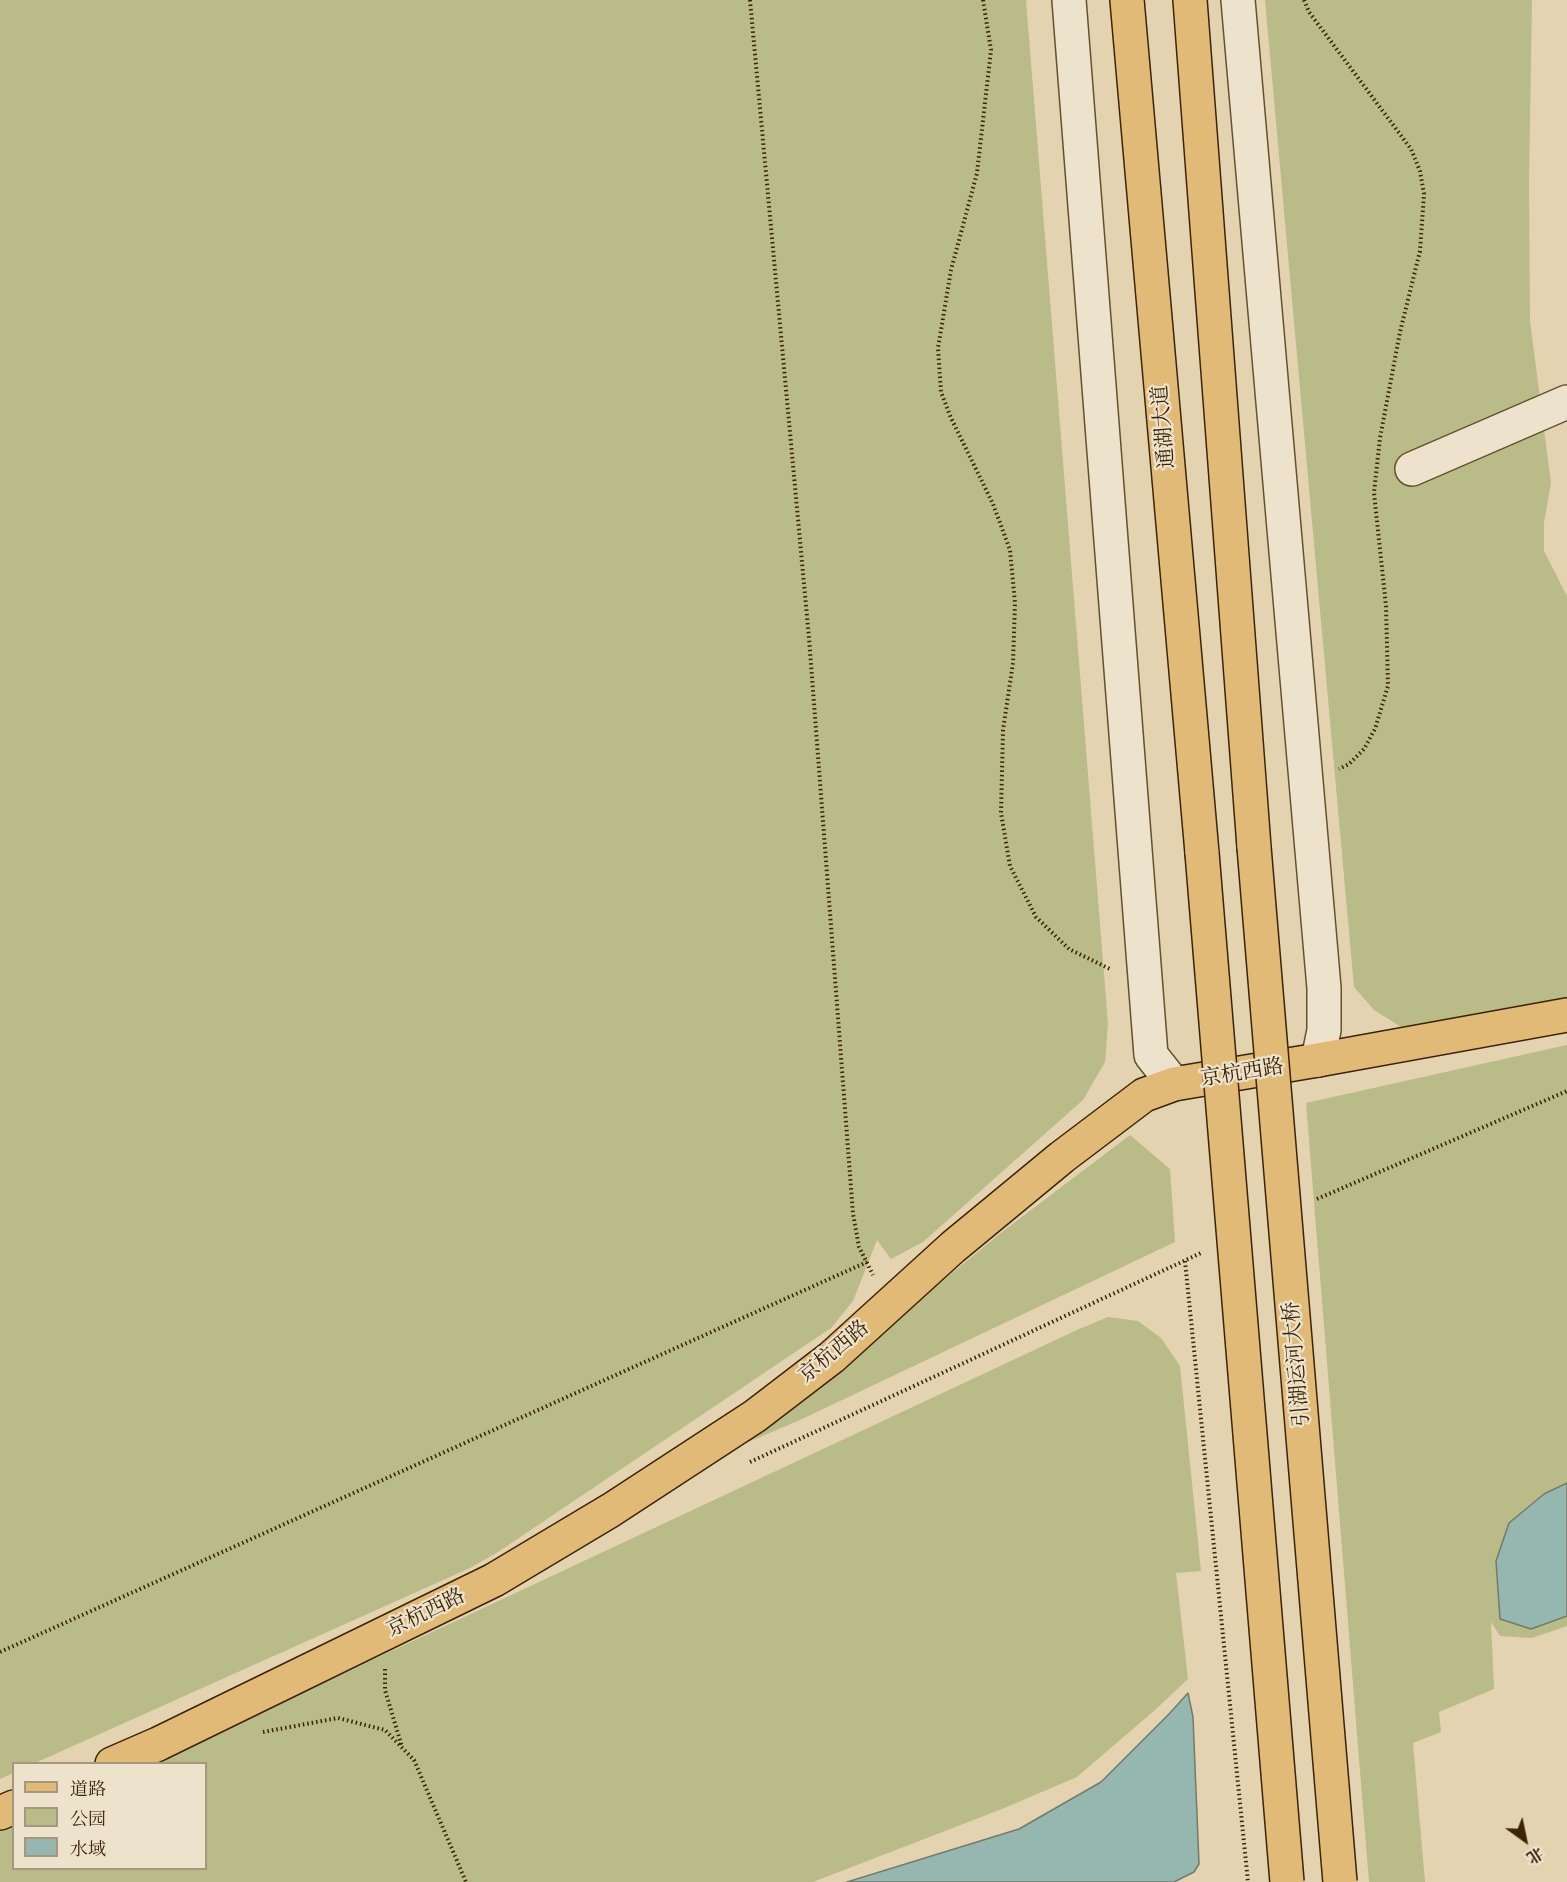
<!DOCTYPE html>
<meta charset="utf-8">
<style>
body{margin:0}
#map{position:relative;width:1567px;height:1882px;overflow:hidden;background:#e4d3b0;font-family:"EB Garamond","Noto Serif SC",serif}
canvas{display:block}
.legend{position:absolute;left:12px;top:1762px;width:195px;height:108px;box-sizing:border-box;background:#ede2cc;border:2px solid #a6967d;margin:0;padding:8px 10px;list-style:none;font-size:18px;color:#3c2406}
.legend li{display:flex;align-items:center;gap:12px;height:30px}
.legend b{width:30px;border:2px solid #a6967d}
.north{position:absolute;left:1495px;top:1810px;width:60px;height:60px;-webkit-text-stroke:4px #ede2cc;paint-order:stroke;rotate:147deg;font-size:16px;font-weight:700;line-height:24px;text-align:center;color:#3c2406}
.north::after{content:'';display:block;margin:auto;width:21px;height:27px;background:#3c2406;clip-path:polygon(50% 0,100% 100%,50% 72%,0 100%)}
</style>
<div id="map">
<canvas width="1567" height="1882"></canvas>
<ul class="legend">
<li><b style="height:8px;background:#e2ba78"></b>道路</li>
<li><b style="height:16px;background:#b9bb88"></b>公园</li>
<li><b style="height:16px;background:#95b7af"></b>水域</li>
</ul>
<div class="north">北</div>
</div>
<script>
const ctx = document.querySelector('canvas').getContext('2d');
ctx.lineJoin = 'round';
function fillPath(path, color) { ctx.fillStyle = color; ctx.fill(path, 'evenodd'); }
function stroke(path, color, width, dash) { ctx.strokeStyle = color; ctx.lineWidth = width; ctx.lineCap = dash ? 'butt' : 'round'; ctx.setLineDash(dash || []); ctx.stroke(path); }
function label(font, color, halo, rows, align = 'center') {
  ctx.font = font + ' "EB Garamond","Noto Serif SC",serif'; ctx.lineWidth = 4.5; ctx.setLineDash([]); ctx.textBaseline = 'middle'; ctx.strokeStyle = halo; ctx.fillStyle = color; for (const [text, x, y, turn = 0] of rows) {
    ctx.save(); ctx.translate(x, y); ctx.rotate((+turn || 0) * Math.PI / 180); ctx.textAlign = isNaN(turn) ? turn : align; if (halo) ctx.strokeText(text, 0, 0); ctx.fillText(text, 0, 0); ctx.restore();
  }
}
fillPath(new Path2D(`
 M0 0H1026L1108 1024 1105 1062 1083 1100 923 1242 891 1259 877 1240 853 1301 831 1328 498 1552 470 1568 35 1763 14 1764 13 1773 0 1779Z
 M1265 0H1532L1529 181 1530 321 1551 483 1544 523V551L1567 596V1002L1406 1030 1374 1010 1354 987Z
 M1567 1045V1626L1532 1638 1500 1636 1491 1622 1494 1689 1439 1712 1441 1732 1413 1743 1425 1882H1369L1306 1103Z
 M1130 1135 1170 1169 1175 1242 800 1420 744 1444 1002 1232Z
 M1108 1317 1138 1321 1161 1338 1180 1366 1201 1571 1176 1573 1188 1679 1155 1710 1077 1777 1002 1809 813 1882H0V1826L13 1820 14 1868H206V1764L141 1763 334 1678 1077 1330Z`), '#b9bb88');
const water = new Path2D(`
 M1567 1483V1616L1531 1629 1500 1619 1496 1561 1509 1523 1544 1494Z
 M1188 1693 1193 1717 1199 1864 1194 1872 1174 1882H847L1019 1829 1101 1782 1169 1714Z`);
fillPath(water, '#95b7af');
stroke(water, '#717c6b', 1.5);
const minor = new Path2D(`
 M1069 0 1151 1055 1174 1084
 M1238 0 1324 988V1030L1318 1060
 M1412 469 1567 402`);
const major = new Path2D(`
 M1127 0 1202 853
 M1190 0 1254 847
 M112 1764 158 1744 494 1580 611 1510 755 1416 832 1357 953 1247 1062 1157 1144 1095 1174 1084 1318 1060 1567 1015
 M0 1813 14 1807`);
stroke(minor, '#665030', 36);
stroke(major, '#3c2406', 36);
stroke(new Path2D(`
 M750 0 809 638 853 1214 859 1247 873 1275
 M983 0 991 50 977 173 951 270 938 348 941 392 951 418 993 504 1010 550 1015 603 1013 663 1003 730 1001 813 1010 866 1036 917 1069 949 1110 969
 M1304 0 1309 12 1411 149 1420 171 1424 194 1420 251 1400 332 1380 438 1374 493 1386 606 1388 686 1375 729 1364 749 1349 764 1339 769
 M1317 1199 1567 1091
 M1185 1261 1248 1882
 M750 1462 1201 1253
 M0 1652 867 1262
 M385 1669V1690L402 1747
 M263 1732 338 1718 385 1730 414 1760 466 1882`), '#3c2406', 4, [1.5, 3]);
stroke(minor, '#ede2cc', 33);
stroke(major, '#e2ba78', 33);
const majorBridge = new Path2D(`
 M1254 847 1340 1882
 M1202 853 1287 1882`);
stroke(majorBridge, '#3c2406', 36, []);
stroke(majorBridge, '#e2ba78', 33);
label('21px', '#3c2406', '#ede2cc', [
 ["通湖大道",1164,427,-95],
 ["京杭西路",1242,1073,-9],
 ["京杭西路",834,1352,-40],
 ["引湖运河大桥",1297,1364,-95],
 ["京杭西路",426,1613,-26]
]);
</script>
